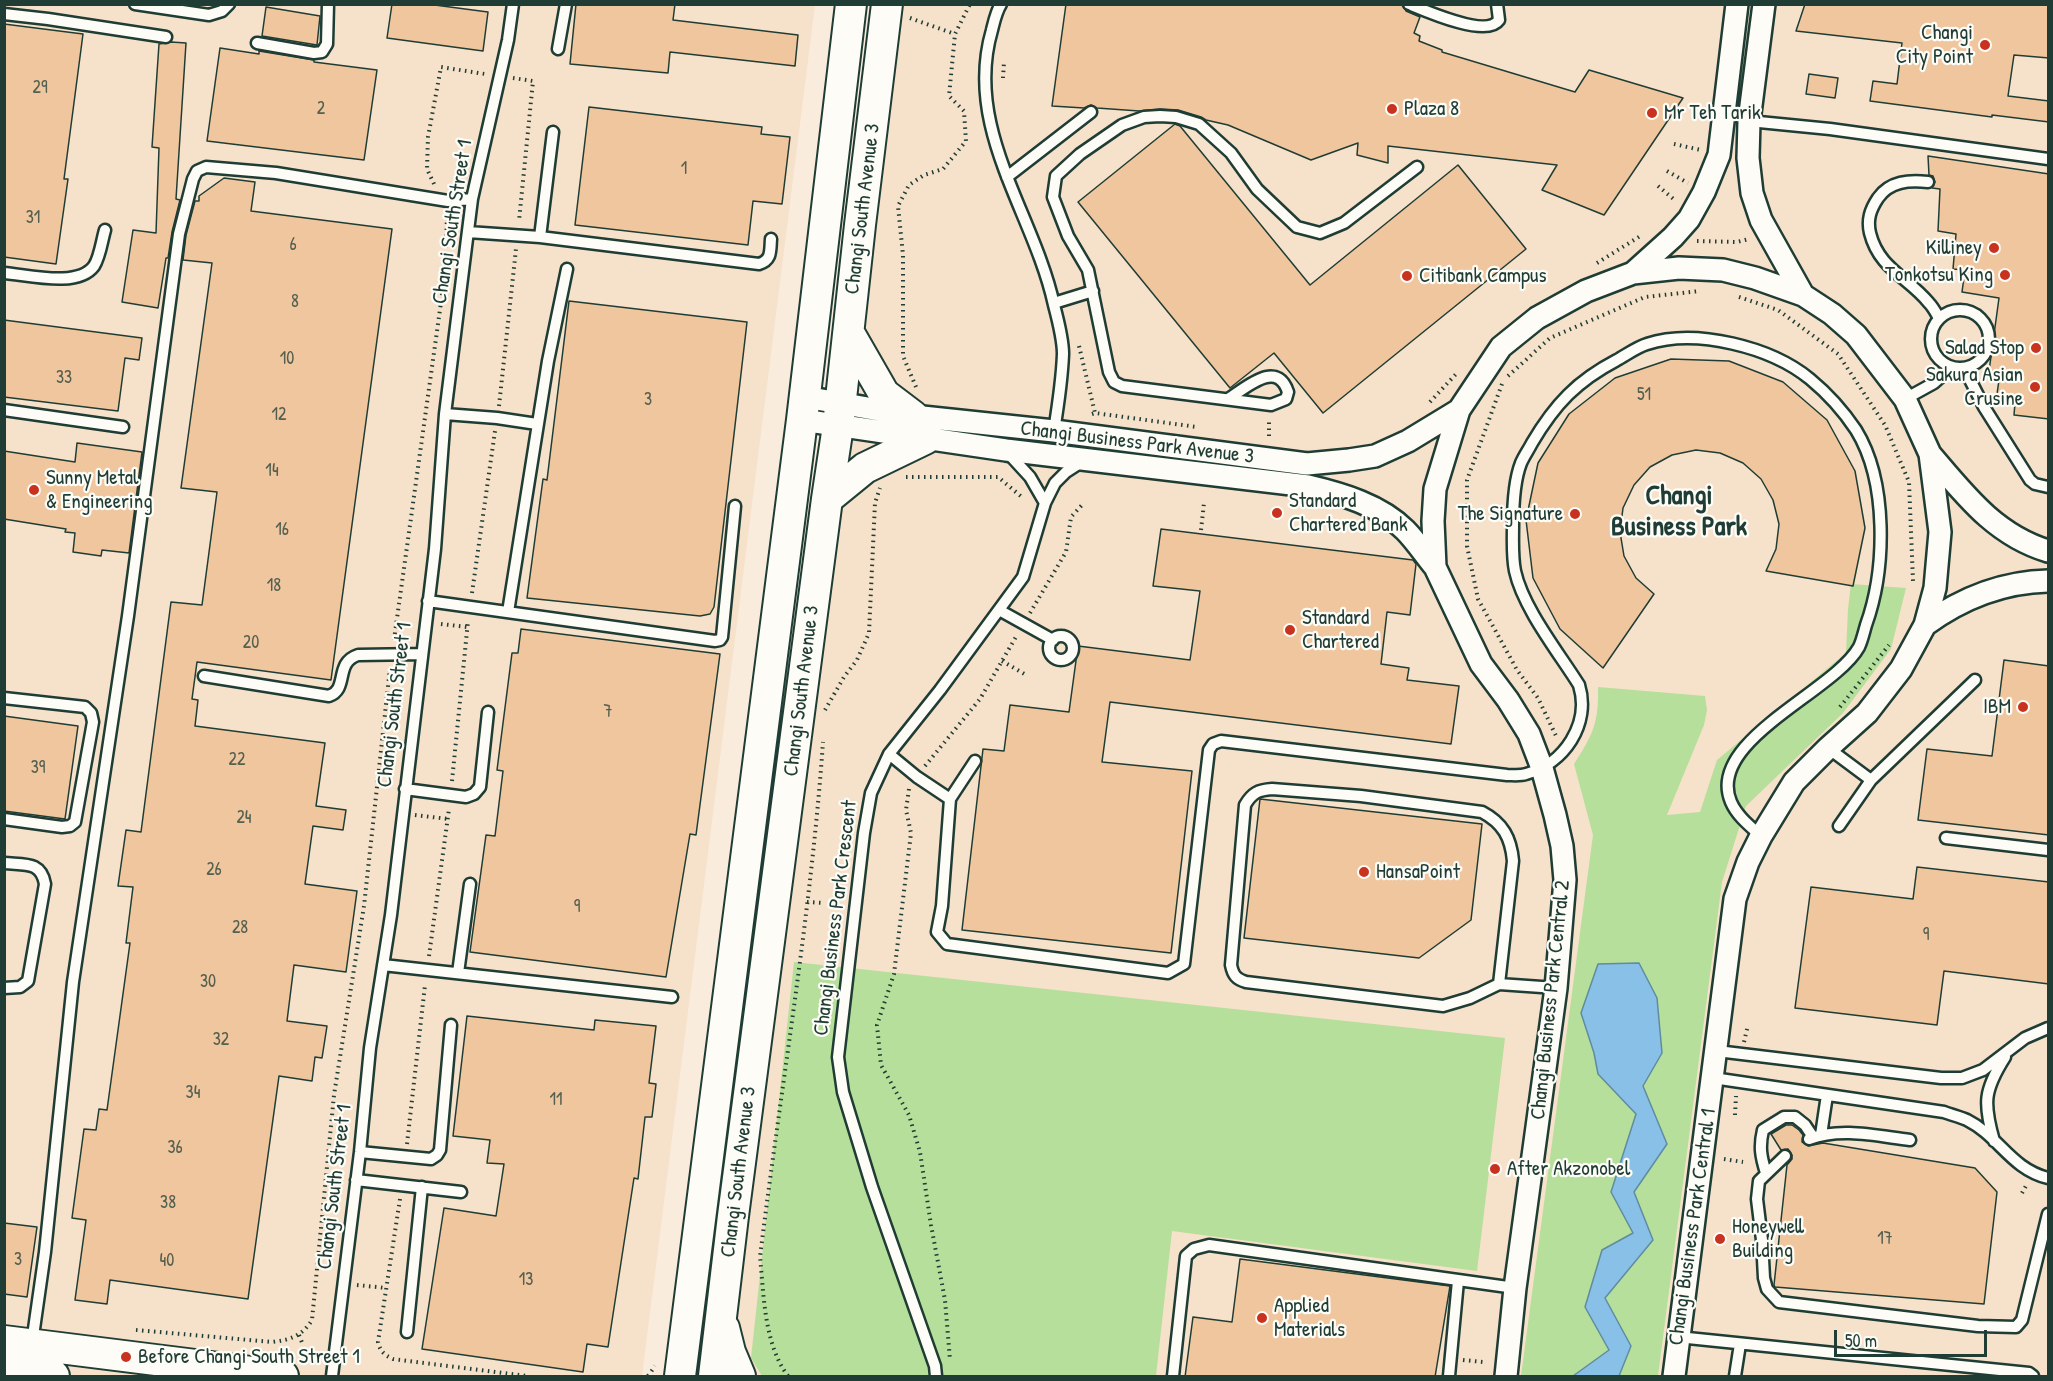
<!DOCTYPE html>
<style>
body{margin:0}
#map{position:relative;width:2053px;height:1381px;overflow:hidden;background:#f9ecdd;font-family:"Patrick Hand",sans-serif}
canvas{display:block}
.frame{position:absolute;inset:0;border:6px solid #1f3d34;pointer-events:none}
.scale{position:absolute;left:1834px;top:1330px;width:153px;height:27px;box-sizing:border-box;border:3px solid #1f3d34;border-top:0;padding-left:8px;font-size:18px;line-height:21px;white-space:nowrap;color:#1f3d34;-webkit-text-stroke:4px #fdfcf7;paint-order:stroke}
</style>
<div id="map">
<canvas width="2053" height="1381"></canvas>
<div class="frame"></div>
<div class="scale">50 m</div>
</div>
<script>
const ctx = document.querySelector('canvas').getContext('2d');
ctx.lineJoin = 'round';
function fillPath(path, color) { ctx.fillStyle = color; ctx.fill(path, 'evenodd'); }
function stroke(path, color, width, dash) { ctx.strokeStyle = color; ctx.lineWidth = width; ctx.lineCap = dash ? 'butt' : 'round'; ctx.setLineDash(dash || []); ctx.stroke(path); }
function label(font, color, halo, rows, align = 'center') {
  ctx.font = font + ' "Patrick Hand",sans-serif'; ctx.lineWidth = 4.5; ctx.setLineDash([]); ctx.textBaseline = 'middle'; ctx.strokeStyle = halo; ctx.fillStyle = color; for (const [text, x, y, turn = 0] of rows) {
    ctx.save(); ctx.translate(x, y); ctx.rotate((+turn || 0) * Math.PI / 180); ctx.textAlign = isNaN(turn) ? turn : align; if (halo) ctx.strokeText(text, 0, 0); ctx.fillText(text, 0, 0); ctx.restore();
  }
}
fillPath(new Path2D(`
 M5 5H815L642 1376H5Z
 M898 5H2048V1376H727Z`), '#f6e1ca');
fillPath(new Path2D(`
 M1851 584 1906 588 1891 649 1843 713 1746 806 1722 882 1658 1376H1521L1593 835 1574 764C1593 735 1599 722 1598 687L1705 696 1707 710 1704 725 1667 815 1700 812 1717 760 1846 653 1848 609Z
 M794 962 1505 1038 1477 1271 1172 1231 1156 1376H762L751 1358Z`), '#b6df9b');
const water = new Path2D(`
 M1639 963 1657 998 1662 1053 1643 1086 1667 1144 1634 1192 1653 1240 1605 1298 1631 1346 1619 1376H1573L1609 1350 1585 1307 1602 1250 1633 1233 1611 1192 1636 1114 1598 1074 1594 1053 1581 1013 1598 964Z`);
fillPath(water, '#89c0e7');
stroke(water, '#5f8c9f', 1.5);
const building = new Path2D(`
 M392 4H427L488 12 483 51 387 38Z
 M576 4H675L673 20 798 35 795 66 670 52 668 73 570 64Z
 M1066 4H1402L1406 11 1420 17 1414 33 1420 36 1419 41 1442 50V52L1575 92 1589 70 1683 98 1604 215 1542 190 1557 165 1388 146V163L1357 155 1358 143 1311 160 1228 125 1206 120 1201 117 1178 110 1160 109 1139 111 1097 108 1091 105 1084 108 1052 106Z
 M1805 4H2049V58L2014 55 2008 96 2049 101V122L1992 115V117L1870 101 1873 81 1897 84 1902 43 1796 31Z
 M266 7 320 16 317 45 262 36Z
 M4 24 83 34 64 179H68L56 264 4 257Z
 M171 42 186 43 176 199 180 200 172 232 168 258H166L158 308 122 302 133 230 156 233 159 148 152 147 159 44Z
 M220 48 259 54V51L314 60V62L377 70 364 160 207 141Z
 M1809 74 1838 78 1835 98 1806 94Z
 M589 107 762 127 761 134 790 137 782 204 753 201 748 245 575 225Z
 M1175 124 1180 126 1310 285 1458 165 1526 249 1323 413 1274 353 1230 388 1078 202Z
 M1928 156 2049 174V419L2014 415 2015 403 1996 401 2000 373 1989 371 1999 298 1962 292 1965 270 1953 269 1956 234 1938 231 1940 189 1932 188 1935 182 1933 176 1929 175Z
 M224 178 255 182 251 211 392 229 331 680 197 662 192 699 198 700 195 726 325 743 316 806 346 810 343 830 313 826 305 884 357 891 346 972 294 965 287 1021 327 1026 322 1058 315 1057 312 1081 279 1076 248 1299 110 1280 107 1304 75 1300 86 1220 72 1218 84 1129 96 1130 99 1109 107 1110 130 943H126L133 887 118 886 126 830 141 832 171 602 202 605 217 492 181 488 212 263 183 260 186 235 195 201H199V196Z
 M569 301 747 322 714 607 710 614 700 616 527 598 543 479 547 480Z
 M4 320 142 338 139 360 125 358 118 411 4 397Z
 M1671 359 1729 361 1783 382 1827 420 1855 471 1865 528 1853 586 1766 571 1776 549 1779 524 1773 500 1761 479 1743 463 1720 453 1696 450 1672 455 1650 467 1634 485 1623 508 1620 532 1624 556 1636 578 1654 594 1603 668 1560 629 1533 578 1526 520 1538 463 1569 414 1615 378Z
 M77 443 142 452 129 553 102 550 101 556 73 552 75 533 65 532 66 529 4 519V451L75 462Z
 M1161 529 1413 560 1416 564 1410 615 1387 612 1381 664 1409 668 1407 680 1459 686 1451 744 1110 702 1102 762 1192 771 1171 953 962 930 983 749 1004 751 1010 705 1069 712 1078 646 1190 660 1200 591 1153 586Z
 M521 629 720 654 696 835 690 834 666 977 470 952 486 835 495 836 503 771 497 770 512 653H518Z
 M2004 660 2049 666V835L1918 820 1927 749 1992 756Z
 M4 716 78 726 65 819 4 811Z
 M1260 799 1482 824 1471 920 1419 958 1244 938Z
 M1917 867 2049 882V984L1944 971 1937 1025 1795 1008 1811 887 1913 899Z
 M467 1016 594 1030 595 1020 656 1026 649 1083 656 1084 652 1117H645L638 1179 634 1178 608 1347 587 1344 583 1372 422 1349 444 1208 496 1216 504 1164 487 1163 490 1140 453 1136Z
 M1786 1125H1792L1799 1130 1803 1135 1802 1142 1808 1146 1823 1143 1975 1168 1997 1192 1984 1304 1775 1287 1774 1285 1787 1165 1792 1159V1155L1788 1149 1781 1150 1771 1134Z
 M4 1223 37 1227 27 1297 4 1294Z
 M1240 1259 1450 1286 1435 1377H1185L1193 1317 1232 1322Z`);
fillPath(building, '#f0c69f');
stroke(building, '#1f3d34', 1.5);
const lane = new Path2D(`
 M135 4 209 15 222 11 229 4
 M1001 4C996 12 994 22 992 30 963 129 1034 213 1054 305 1058 320 1063 339 1063 354 1062 380 1058 406 1054 431
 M1409 4C1426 11 1487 38 1499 20L1497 4
 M4 14 48 19 166 37
 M257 43 314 53 322 52 327 44 328 4
 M558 49 566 4
 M1749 121 1830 129 2048 159
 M1007 177 1091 112
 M1928 182C1909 180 1890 181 1878 198 1870 210 1867 220 1870 233 1879 269 1908 277 1929 303 1933 307 1936 313 1939 318
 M468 232 540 237 759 264C772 260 770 251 771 239
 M540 237 553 132
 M4 273C29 275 78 288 94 266 100 257 102 240 105 230
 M1054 303 1093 291
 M1931 339a29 29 0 1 1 58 0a29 29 0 1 1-58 0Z
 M1964 368 1984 407 2030 480 2035 484 2048 487
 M1228 399C1247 387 1277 359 1288 392L1286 399 1271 405 1122 386 1114 382 1109 372 1088 270 1068 236 1053 197 1056 176 1080 154 1122 125 1144 117 1160 116 1176 117 1199 124 1231 153 1257 189 1297 227 1320 233 1344 223 1417 167
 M1905 399 1934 383 1952 367
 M4 410 123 427
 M445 414 497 418 537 424
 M1008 453 1030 477 1045 503
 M428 601 715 641 720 640 722 637 735 506
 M999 610 1053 640
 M508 612 548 361 567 269
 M1049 648a12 12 0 1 1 24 0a12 12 0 1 1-24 0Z
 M204 676 329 696C349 689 334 663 358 655L421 654
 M4 698 85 707 91 713 93 722 75 822 70 826 62 827 4 819
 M1828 748 1871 780
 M889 754 917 777 950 799
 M975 761 950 799 942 906 937 932 947 944 1168 973 1184 964 1209 750 1213 744 1221 741 1507 775C1513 775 1520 776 1526 774 1564 764 1591 724 1579 685 1559 653 1523 608 1515 571 1512 556 1513 540 1513 525 1513 505 1514 481 1521 463 1524 456 1529 449 1532 443 1555 404 1577 381 1617 360 1626 355 1637 347 1647 344 1696 328 1771 347 1810 379 1827 393 1844 412 1856 430 1888 482 1886 569 1866 625 1864 632 1862 641 1859 647 1834 692 1705 741 1731 802 1737 816 1750 826 1761 836
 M405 789 466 797 474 794 480 787 488 712
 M1839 826 1871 780 1975 680
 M1946 838 2048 850
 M4 863C25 865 41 861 45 884L28 981 20 987 4 988
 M383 965 672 997
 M458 973 470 884
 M1499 984 1513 861C1511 838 1503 823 1482 812L1361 796 1272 789C1258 790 1252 793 1245 805L1231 965C1233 975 1236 979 1246 982L1443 1006 1470 998 1499 984 1556 988
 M1717 1051 1941 1078H1962L1983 1070 2025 1038 2048 1028
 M1713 1078 1944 1112C1952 1115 1960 1117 1967 1120 1999 1136 2011 1169 2048 1178
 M1821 1135 1827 1095
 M1809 1139C1841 1127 1877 1136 1910 1140
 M1994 1141C1983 1103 1984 1090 2005 1057
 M360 1152 431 1159 437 1155 440 1150 451 1025
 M1785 1156 1759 1181 1757 1199 1762 1240 1764 1278 1767 1289 1779 1302 1978 1326 2016 1327 2022 1320 2048 1214
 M1766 1173C1761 1157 1759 1147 1763 1130L1784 1117H1795L1805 1125 1813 1137
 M356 1180 461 1192
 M407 1332 422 1187
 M1678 1337 2029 1373 2033 1376
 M32 1343 45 1252 73 982 128 616 179 234 193 179 197 171 206 167 276 173 448 201 472 199
 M332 1376 360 1152 370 1048 391 915 435 549 445 414 472 199 508 40 513 4
 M936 1376 935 1366 872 1187 843 1092 838 1057 864 833 871 793 889 754 940 690 1023 577 1045 503 1055 483 1066 472 1083 461
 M1173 1376 1186 1256 1194 1249 1209 1245 1515 1288
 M1449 1376 1458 1281
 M1735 1376 1740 1344`);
const street = new Path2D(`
 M1633 273 1673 237 1689 219 1704 192 1719 155 1737 4
 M805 397 913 416 1054 431 1307 464 1349 460 1375 456 1408 441 1459 410
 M802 420 1006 450 1308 486C1342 494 1380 505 1405 530 1416 541 1425 555 1435 567
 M1930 454C1965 495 1995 535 2048 551
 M1925 625C1962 598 2003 582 2048 581
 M1506 1376 1515 1288 1556 988 1565 880 1562 846 1555 815 1542 768 1529 734 1508 700 1481 664 1435 567 1433 521 1435 489 1459 410 1501 347 1537 318 1586 291 1633 273 1679 268 1723 270 1755 278 1803 295
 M1674 1376 1735 899 1748 862 1761 836 1794 782 1828 748 1867 713 1901 669 1925 625 1935 588 1940 532 1930 454 1905 399 1856 335 1832 314 1803 295 1761 220 1752 193 1748 158 1749 121 1764 4`);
const secondary = new Path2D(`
 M849 333 884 394 913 416
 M827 499 865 468 925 439
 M724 1328 730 1352 740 1376
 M4 1341 283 1376
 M4 1370 54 1376
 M680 1376 802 420 851 4
 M714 1376 733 1216 827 499 838 426 860 225 887 4`);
stroke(lane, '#1f3d34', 15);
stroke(street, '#1f3d34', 26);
stroke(secondary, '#1f3d34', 34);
stroke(new Path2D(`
 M910 18 955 34
 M513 78 533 81 519 221
 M1003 78 1004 62
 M1674 144 1701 150
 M1667 171 1688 183
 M434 184 427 169 428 137 441 67 485 74
 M1658 186 1676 201
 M1697 241 1737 242 1749 239
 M1597 263 1642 235
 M445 278 447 216
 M1739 297 1778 310 1838 354 1885 425 1909 482 1913 581
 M1079 346 1095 413
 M1508 376 1550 338 1645 297 1700 291
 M1502 384 1467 480V546L1478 599 1517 670 1538 698 1557 738
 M916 387 903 356V255L898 206 909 185 924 175 943 169 966 141 964 111 949 96 955 34 970 4
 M1430 402 1456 374
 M499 406 516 249
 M1092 414 1095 413 1197 427
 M1269 436V418
 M906 477H998L1023 498
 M1201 530 1204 503
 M472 593 495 431
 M1030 613 1066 552 1071 517 1082 505
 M441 624 467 627
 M394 640 443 288
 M1002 661 1026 675
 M1840 707 1889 645
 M825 710 844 677 857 660 869 633 875 503 880 488
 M925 766 980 699 1017 635
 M452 781 468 621
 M909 789 906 810 911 833 894 974 877 1025 881 1065 909 1115 920 1152 931 1225 945 1300 950 1360
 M415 815 448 819
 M807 902 824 903
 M429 956 449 809
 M1744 1042 1748 1025
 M1735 1115 1736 1096
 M407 1144 425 985
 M1724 1159 1743 1162
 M2022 1193 2027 1184
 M400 1199 378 1342C380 1351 384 1355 393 1359L527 1376
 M357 1285 386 1288
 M136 1330 272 1342C290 1340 302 1336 312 1320L334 1095 364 906 390 668
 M299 1335 303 1345
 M1463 1360 1483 1362
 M648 1376 655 1366
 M788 1376C764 1344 764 1296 760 1257 781 1086 811 914 823 742`), '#1f3d34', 4, [1.5, 4.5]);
stroke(lane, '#fdfcf7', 10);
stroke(street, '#fdfcf7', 21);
stroke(secondary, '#fdfcf7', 30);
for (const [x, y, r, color] of [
 [1985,45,6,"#c8321e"],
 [1392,109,6,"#c8321e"],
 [1652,113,6,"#c8321e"],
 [1994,248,6,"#c8321e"],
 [2005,275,6,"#c8321e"],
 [1407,276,6,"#c8321e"],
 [2036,348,6,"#c8321e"],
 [2035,387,6,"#c8321e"],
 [34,490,6,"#c8321e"],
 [1277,513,6,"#c8321e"],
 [1575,514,6,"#c8321e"],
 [1290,630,6,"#c8321e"],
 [2023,707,6,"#c8321e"],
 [1364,872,6,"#c8321e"],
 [1495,1169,6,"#c8321e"],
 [1720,1239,6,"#c8321e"],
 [1262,1318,6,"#c8321e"],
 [126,1357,6,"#c8321e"]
]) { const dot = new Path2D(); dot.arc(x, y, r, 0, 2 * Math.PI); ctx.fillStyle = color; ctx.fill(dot); stroke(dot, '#fdfcf7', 2); }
label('18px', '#535f4f', null, [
 ["29",40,88],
 ["2",321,109],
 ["1",684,169],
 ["31",33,218],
 ["6",293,245],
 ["8",295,302],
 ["10",287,359],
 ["33",64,378],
 ["51",1644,395],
 ["3",648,400],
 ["12",279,415],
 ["14",272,471],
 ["16",282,530],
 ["18",274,586],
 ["20",251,643],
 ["7",608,712],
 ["22",237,760],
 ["39",38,768],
 ["24",244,818],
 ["26",214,870],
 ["9",577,907],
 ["28",240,928],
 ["9",1926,935],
 ["30",208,982],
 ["32",221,1040],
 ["34",193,1093],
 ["11",556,1100],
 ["36",175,1148],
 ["38",168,1203],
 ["17",1885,1239],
 ["3",18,1260],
 ["40",167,1261],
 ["13",526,1280]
]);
label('21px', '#1f3d34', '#fdfcf7', [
 ["Changi",1973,33,"right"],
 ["City Point",1973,57,"right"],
 ["Plaza 8",1404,109],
 ["Mr Teh Tarik",1664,113],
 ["Killiney",1982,248,"right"],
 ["Tonkotsu King",1993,275,"right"],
 ["Citibank Campus",1419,276],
 ["Salad Stop",2024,348,"right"],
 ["Sakura Asian",2023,375,"right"],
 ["Crusine",2023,399,"right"],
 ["Sunny Metal",46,478],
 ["& Engineering",46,502],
 ["Standard",1289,501],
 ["Chartered Bank",1289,525],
 ["The Signature",1563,514,"right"],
 ["Standard",1302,618],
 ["Chartered",1302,642],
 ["IBM",2011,707,"right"],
 ["HansaPoint",1376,872],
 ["After Akzonobel",1507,1169],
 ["Honeywell",1732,1227],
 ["Building",1732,1251],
 ["Applied",1274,1306],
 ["Materials",1274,1330],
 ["Before Changi South Street 1",138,1357]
], 'left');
label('21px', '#1f3d34', '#fdfcf7', [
 ["Changi South Avenue 3",863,209,-83],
 ["Changi South Street 1",453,222,-81],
 ["Changi Business Park Avenue 3",1137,443,7],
 ["Changi South Avenue 3",802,691,-83],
 ["Changi South Street 1",395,705,-83],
 ["Changi Business Park Crescent",836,918,-83],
 ["Changi Business Park Central 2",1551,1000,-84],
 ["Changi South Avenue 3",739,1172,-83],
 ["Changi South Street 1",335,1187,-83],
 ["Changi Business Park Central 1",1693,1227,-82]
]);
label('bold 27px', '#1f3d34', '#fdfcf7', [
 ["Changi",1679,497],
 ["Business Park",1679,528]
]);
</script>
